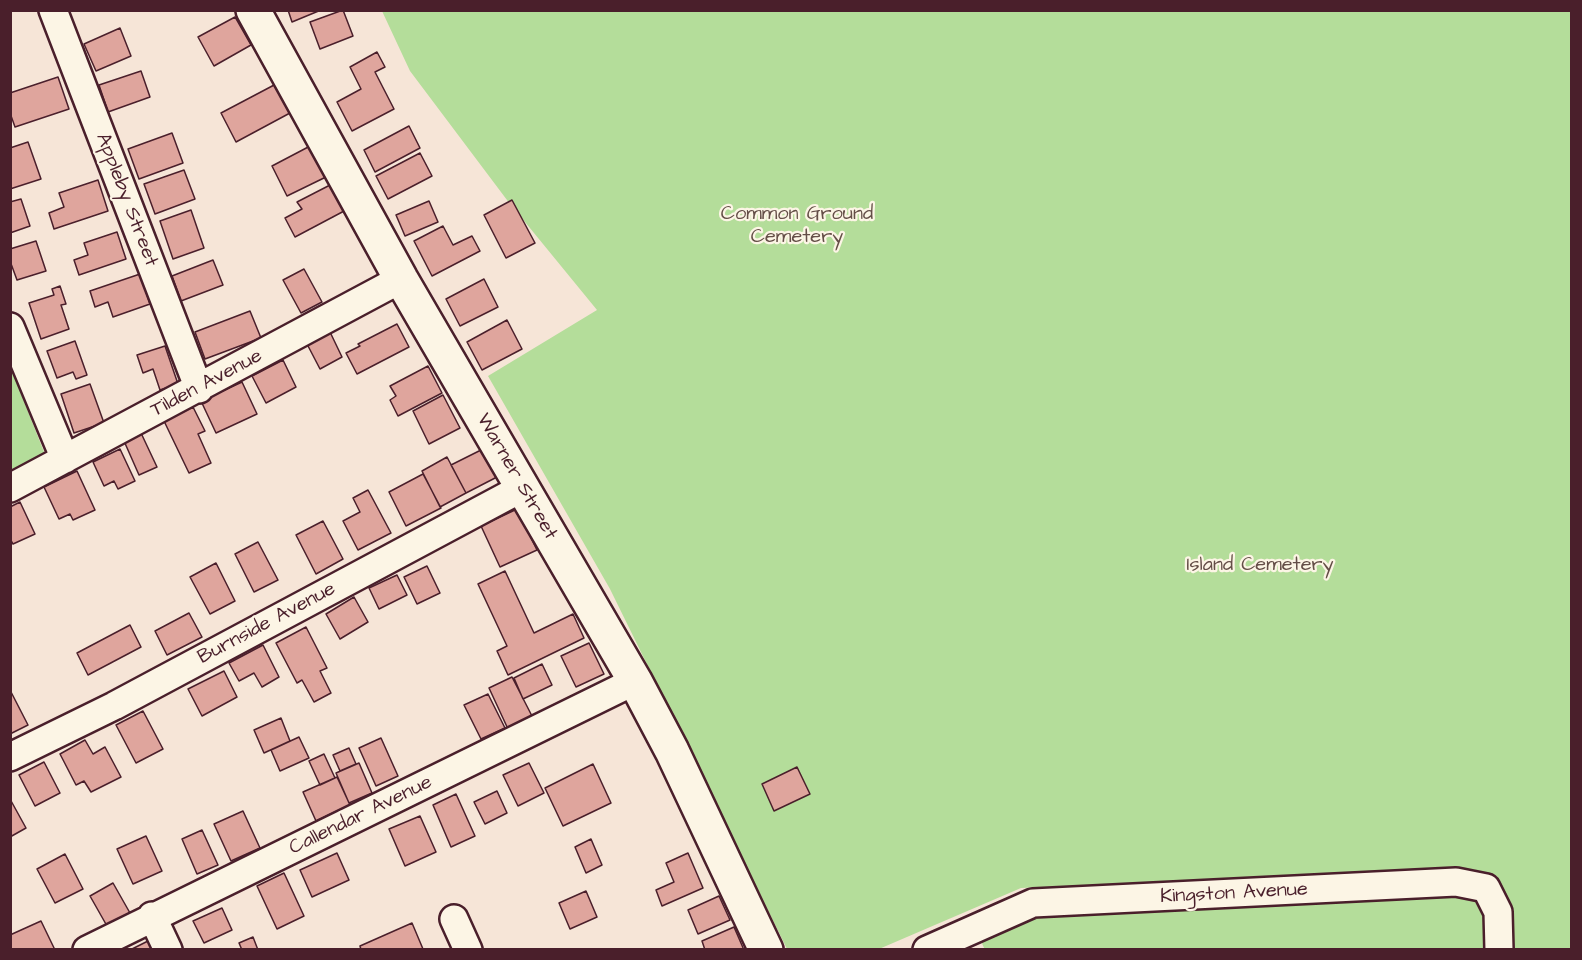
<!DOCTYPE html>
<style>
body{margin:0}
#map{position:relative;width:1582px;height:960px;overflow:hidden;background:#f6e5d7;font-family:"Architects Daughter",sans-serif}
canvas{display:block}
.frame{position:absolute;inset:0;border:12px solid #4a1f2b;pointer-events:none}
</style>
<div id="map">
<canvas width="1582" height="960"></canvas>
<div class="frame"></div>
</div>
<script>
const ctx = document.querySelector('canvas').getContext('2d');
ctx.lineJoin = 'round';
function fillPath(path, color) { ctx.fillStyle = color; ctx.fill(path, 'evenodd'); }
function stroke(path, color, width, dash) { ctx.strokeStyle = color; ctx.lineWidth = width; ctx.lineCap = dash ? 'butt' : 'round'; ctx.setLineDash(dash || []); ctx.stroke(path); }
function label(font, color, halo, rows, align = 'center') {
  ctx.font = font + ' "Architects Daughter",sans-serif'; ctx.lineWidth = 4.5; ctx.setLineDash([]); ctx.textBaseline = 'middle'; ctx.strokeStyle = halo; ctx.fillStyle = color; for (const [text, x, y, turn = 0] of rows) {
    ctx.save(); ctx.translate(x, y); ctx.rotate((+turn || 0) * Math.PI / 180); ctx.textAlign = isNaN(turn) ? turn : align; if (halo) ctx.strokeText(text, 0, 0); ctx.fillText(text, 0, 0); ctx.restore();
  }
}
fillPath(new Path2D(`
 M382 11H1571V949H1511L1505 899 1497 876 1472 869 1021 888 879 949H787L610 589 488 376 597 310 507 200 410 71Z
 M10 366 46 457 10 476Z
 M1457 893C1490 902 1483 921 1484 949L985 950 980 939 1037 914Z`), '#b4dd9a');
const building = new Path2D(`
 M288 10H321L292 22Z
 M343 10 353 36 320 49 310 22Z
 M235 17 251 45 214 66 198 37Z
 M120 28 131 56 96 71 84 44Z
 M377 52 385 67 375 72 394 109 352 131 337 102 361 89 350 67Z
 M141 71 150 97 108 112 99 85Z
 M58 77 69 109 15 127 10 113V93Z
 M276 84 290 113 236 142 221 113Z
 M409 126 420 148 375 172 364 150Z
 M172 133 183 163 139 179 128 149Z
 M28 142 41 179 10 189V148Z
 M312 145 328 176 287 196 272 166Z
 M420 153 432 176 388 199 376 176Z
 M184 170 195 199 155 214 144 184Z
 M98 180 108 211 54 229 49 213 64 207 59 193Z
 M332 184 346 210 295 237 285 218 302 209 297 202Z
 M21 199 30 226 10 233V202Z
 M512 200 535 243 506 258 484 215Z
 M429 201 438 222 405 236 396 215Z
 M191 210 204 248 173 259 160 221Z
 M443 226 453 245 472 236 480 251 432 276 414 241Z
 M117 232 126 259 79 275 74 260 88 255 84 243Z
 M36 241 46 271 17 280 10 261V249Z
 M213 260 223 285 181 301 172 276Z
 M304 269 322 302 301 313 283 280Z
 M140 274 150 304 113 317 108 302 95 307 90 291Z
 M484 279 498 307 460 326 446 299Z
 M60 286 66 304 61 305 69 329 41 339 29 303 54 295 52 289Z
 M250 311 261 338 205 359 195 332Z
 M507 320 522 349 482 370 467 342Z
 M397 324 409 347 357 374 346 353 360 346 358 344Z
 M330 332 342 357 320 369 307 344Z
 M75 341 87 375 76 379 73 372 57 378 47 351Z
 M165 346 178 384 160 390 153 369 143 373 137 355Z
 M283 360 296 387 266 403 252 376Z
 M428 366 442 393 398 416 390 400 396 396 390 386Z
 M242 382 257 414 216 433 201 401Z
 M90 384 104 423 74 433 61 394Z
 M443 395 460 428 429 444 413 411Z
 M193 407 205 431 198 434 211 463 189 473 164 421Z
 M141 433 157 467 139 475 124 441Z
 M120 449 135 481 118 489 114 481 104 486 93 462Z
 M483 449 497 477 466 493 451 465Z
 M447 457 466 493 440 507 422 471Z
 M77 471 95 510 73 520 70 514 59 519 44 487Z
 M423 474 441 508 406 526 389 492Z
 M368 490 391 533 358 550 343 521 360 512 353 498Z
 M20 502 35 534 13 544 10 539V507Z
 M517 509 537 550 500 567 481 526Z
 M323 521 343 559 316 574 296 535Z
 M258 542 278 580 254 592 235 554Z
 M216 563 235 601 210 614 190 577Z
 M427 566 440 593 417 604 404 577Z
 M505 571 534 633 573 614 584 638 508 675 497 651 507 646 478 584Z
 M397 575 407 595 379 609 369 588Z
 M354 597 368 622 340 639 326 614Z
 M189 613 202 637 167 655 155 631Z
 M130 625 141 647 88 675 77 653Z
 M306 627 327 668 320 671 331 693 314 702 302 680 297 683 276 643Z
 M589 643 604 674 576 687 561 656Z
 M263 645 279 677 262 687 254 673 239 681 229 663Z
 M542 664 552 685 523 699 514 678Z
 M224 671 237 697 202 716 188 689Z
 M512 677 533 718 508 729 489 688Z
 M10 690 28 725 10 734Z
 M488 694 505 728 481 739 464 705Z
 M143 711 163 749 136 763 116 725Z
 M281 718 290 741 264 753 254 730Z
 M299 737 309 758 280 771 271 750Z
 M381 738 398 776 376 786 359 748Z
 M85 740 93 754 105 747 121 777 91 792 84 781 76 785 60 754Z
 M349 748 356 764 340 771 333 755Z
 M324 754 335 778 320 785 309 761Z
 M44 762 60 793 35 806 19 775Z
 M359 763 372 793 349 803 336 773Z
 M529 763 544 793 518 806 503 775Z
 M593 764 611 803 563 826 545 788Z
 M797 767 810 794 774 811 762 784Z
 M337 777 350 805 316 821 303 792Z
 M497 791 507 813 485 824 474 802Z
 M456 794 475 836 451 847 433 805Z
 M10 799 26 828 10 837Z
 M243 811 260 848 231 861 214 824Z
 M420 816 436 852 405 866 389 829Z
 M202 830 218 865 197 874 182 839Z
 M146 836 162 871 133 884 117 849Z
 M591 839 602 865 586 873 575 847Z
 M337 853 349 880 312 897 300 870Z
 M688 853 703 888 662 906 656 890 674 882 666 863Z
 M65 854 83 889 55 903 37 869Z
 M284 873 304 916 277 929 257 886Z
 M113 883 130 913 107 926 90 896Z
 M586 891 597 917 570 929 559 903Z
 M719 896 730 920 698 934 688 910Z
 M222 908 232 930 204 943 193 921Z
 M41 921 55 950H10V935Z
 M412 923 423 949 361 950 360 946Z
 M734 927 744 950H705L702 941Z
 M253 937 258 950H242L239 943Z
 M150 940 154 950H130Z`);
fillPath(building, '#dfa59d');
stroke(building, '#4a1f2b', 1.5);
const street = new Path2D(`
 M53 10 199 389
 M10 327 65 459
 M10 488 401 279
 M10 757 114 706 522 488
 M152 916 168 950
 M454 919 468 950
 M87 950 635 681
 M927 950 1033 903 1456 882 1486 888 1498 912 1499 950`);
const secondary = new Path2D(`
 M253 10 401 279 635 681 672 751 766 950`);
stroke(street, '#4a1f2b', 32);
stroke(secondary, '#4a1f2b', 38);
stroke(street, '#fcf5e5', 27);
stroke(secondary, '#fcf5e5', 33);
label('20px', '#4a1f2b', '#fcf5e5', [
 ["Appleby Street",126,200,69],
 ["Tilden Avenue",207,384,-28],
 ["Warner Street",516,477,60],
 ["Burnside Avenue",267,624,-28],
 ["Callendar Avenue",361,816,-26],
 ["Kingston Avenue",1234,894,-3]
]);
label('20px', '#644e47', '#fcf5e5', [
 ["Common Ground",797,215],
 ["Cemetery",797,238],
 ["Island Cemetery",1260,566]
]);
</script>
